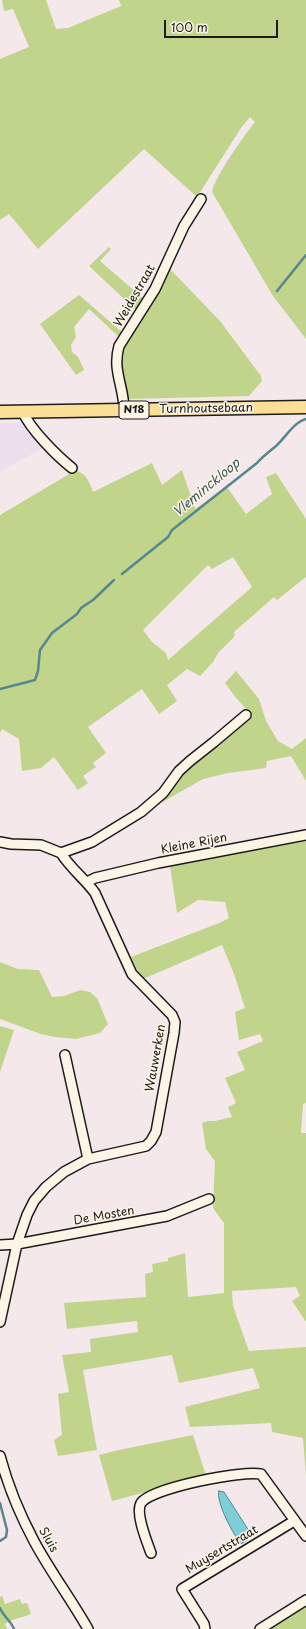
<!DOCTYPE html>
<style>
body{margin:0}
#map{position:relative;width:306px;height:1629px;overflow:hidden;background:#f4e8eb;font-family:"Playpen Sans",sans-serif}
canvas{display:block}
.scale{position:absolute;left:164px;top:20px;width:114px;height:18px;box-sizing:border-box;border:2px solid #1c1c1c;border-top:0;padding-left:5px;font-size:12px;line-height:14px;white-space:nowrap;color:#1c1c1c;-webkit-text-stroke:3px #fcf5e5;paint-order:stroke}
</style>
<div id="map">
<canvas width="306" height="1629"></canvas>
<div class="scale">100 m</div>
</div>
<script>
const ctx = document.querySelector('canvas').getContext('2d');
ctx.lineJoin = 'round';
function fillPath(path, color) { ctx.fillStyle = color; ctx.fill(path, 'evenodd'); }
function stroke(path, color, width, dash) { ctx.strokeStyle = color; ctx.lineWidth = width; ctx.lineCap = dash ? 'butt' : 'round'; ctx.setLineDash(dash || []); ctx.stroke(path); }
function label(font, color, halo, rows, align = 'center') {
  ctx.font = font + ' "Playpen Sans",sans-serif'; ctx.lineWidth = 3; ctx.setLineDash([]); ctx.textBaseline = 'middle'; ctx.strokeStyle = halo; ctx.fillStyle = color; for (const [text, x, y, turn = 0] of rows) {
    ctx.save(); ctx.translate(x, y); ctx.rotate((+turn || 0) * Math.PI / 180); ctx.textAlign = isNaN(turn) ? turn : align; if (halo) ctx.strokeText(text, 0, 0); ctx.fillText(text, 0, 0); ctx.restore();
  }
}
fillPath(new Path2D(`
 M23 422 43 448 0 472V423Z`), '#eedfef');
fillPath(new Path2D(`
 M2 0H46L56 29 68 28 121 6 119 0H306V339L273 296 212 192C215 176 244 136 255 122L250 117 241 128 197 197 144 149 38 249 9 214 0 220V59L29 47 13 9 4 11Z
 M109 247 111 249 100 261 144 299 137 311 89 266Z
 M170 269 220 321 261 376 262 381 249 396 127 399 119 357 123 346 151 305Z
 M79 295 123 333 120 338 89 309 74 327 76 337 71 345 72 352 78 357 84 370 76 375 40 324Z
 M152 463 162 485 182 470 195 509 227 487 246 514 272 494 266 477 276 473 306 519V577L277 600 274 597 234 632 235 636 218 653 213 662 200 676 187 669 167 685 177 701 159 714 142 689 88 727 106 753 93 763 96 767 83 776 88 783 78 790 54 757 41 768 22 771 19 739 2 729 0 733V515L76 470C87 475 89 481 93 492ZM233 557 252 587 168 660 166 653 152 642 143 630 208 565 212 569Z
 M236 671 259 699 266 721 278 741 292 749 306 738V781L291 756 267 761 266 768 228 773 203 779 161 803 180 776 197 760 253 716 237 699 225 683Z
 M306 840V1103L303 1104 301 1133H306V1322L292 1301 300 1296 296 1287 232 1291 233 1306 249 1351 306 1347V1477L303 1438 272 1432 271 1423 190 1427 185 1407 260 1388 253 1368 179 1383 172 1355 83 1370 97 1450 58 1456 54 1440 62 1435 58 1394 69 1392 62 1355 91 1352 90 1339 138 1332 137 1321 67 1329 64 1303 146 1297 145 1274 153 1272 152 1264 168 1261V1258L185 1253 188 1297 224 1293V1223L213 1208 215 1161 206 1149 202 1123 207 1121H215L232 1117 228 1107 236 1103 225 1078 245 1070 237 1052 263 1041 260 1034 239 1040 235 1012 245 1008 234 974 222 945 143 979 140 975 131 957 219 923 229 918 225 902 198 900 177 913 170 866Z
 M0 962 18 969 39 970 52 997 64 996 80 990 90 992 97 998 108 1024 100 1033 76 1039 55 1037 41 1034 0 1019Z
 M0 1026 14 1030 0 1072Z
 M193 1435 206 1476 112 1501 99 1455 119 1450Z
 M2 1596 5 1604 20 1599 22 1604 27 1603 31 1614C22 1618 13 1618 5 1624L7 1629H0V1597Z
 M306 1606V1629H268Z`), '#c0d58b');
const water = new Path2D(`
 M219 1491 224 1492 251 1534 246 1541 241 1544C234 1536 215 1501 219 1491Z`);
fillPath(water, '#7eceda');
stroke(water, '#57878e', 1);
stroke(new Path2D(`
 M277 291 306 255
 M122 574 168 537 172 530 257 463C263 456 269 452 276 446 285 438 294 422 306 419
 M0 689 35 680 38 671 40 650 52 633 77 614 81 608 93 600 114 580
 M0 1503 7 1530 6 1537 0 1541
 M0 1608C3 1616 11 1621 14 1629`), '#57878e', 2.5);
const minor = new Path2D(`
 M124 410C124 386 112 371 119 346L155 289 184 226 201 199
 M23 412C30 429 57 456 72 468
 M0 842 11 844 41 845 61 853 92 842 141 812 163 793 179 771 190 761 214 742 246 715
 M87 882 95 878 158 863 306 835
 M65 1055 88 1159
 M0 1245 17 1244 167 1216 209 1199
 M0 1322 17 1244 27 1215 34 1201 46 1187 64 1172 88 1159 146 1146 151 1141 156 1132 174 1033 175 1022 172 1015 132 974 95 893C85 879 70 868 61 853
 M0 1456C8 1486 19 1513 34 1541 50 1571 71 1599 88 1629
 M151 1553C147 1542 135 1513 141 1503 151 1488 243 1470 261 1474L306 1536
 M205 1629 204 1624 182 1589 294 1521
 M260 1629 306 1600`);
const major = new Path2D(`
 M0 412 306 407`);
stroke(minor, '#1c1c1c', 12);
stroke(major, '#1c1c1c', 15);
stroke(minor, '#fcf5e5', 9);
stroke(major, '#fadf96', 12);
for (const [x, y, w] of [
 [134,410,30]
]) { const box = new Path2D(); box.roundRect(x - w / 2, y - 9, w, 18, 3); ctx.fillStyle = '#fcf5e5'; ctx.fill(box); stroke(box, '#1c1c1c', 1); }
label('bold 11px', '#1c1c1c', null, [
 ["N18",134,410]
]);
label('12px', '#1c1c1c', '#fcf5e5', [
 ["Weidestraat",135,296,-60],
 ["Turnhoutsebaan",206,409,-1],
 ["Kleine Rijen",194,844,-11],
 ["Wauwerken",156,1058,-80],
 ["De Mosten",104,1216,-10],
 ["Sluis",48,1540,60],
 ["Muysertstraat",222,1550,-31]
]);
label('italic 13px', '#3e5a5e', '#fcf5e5', [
 ["Vleminckloop",207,488,-40]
]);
</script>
